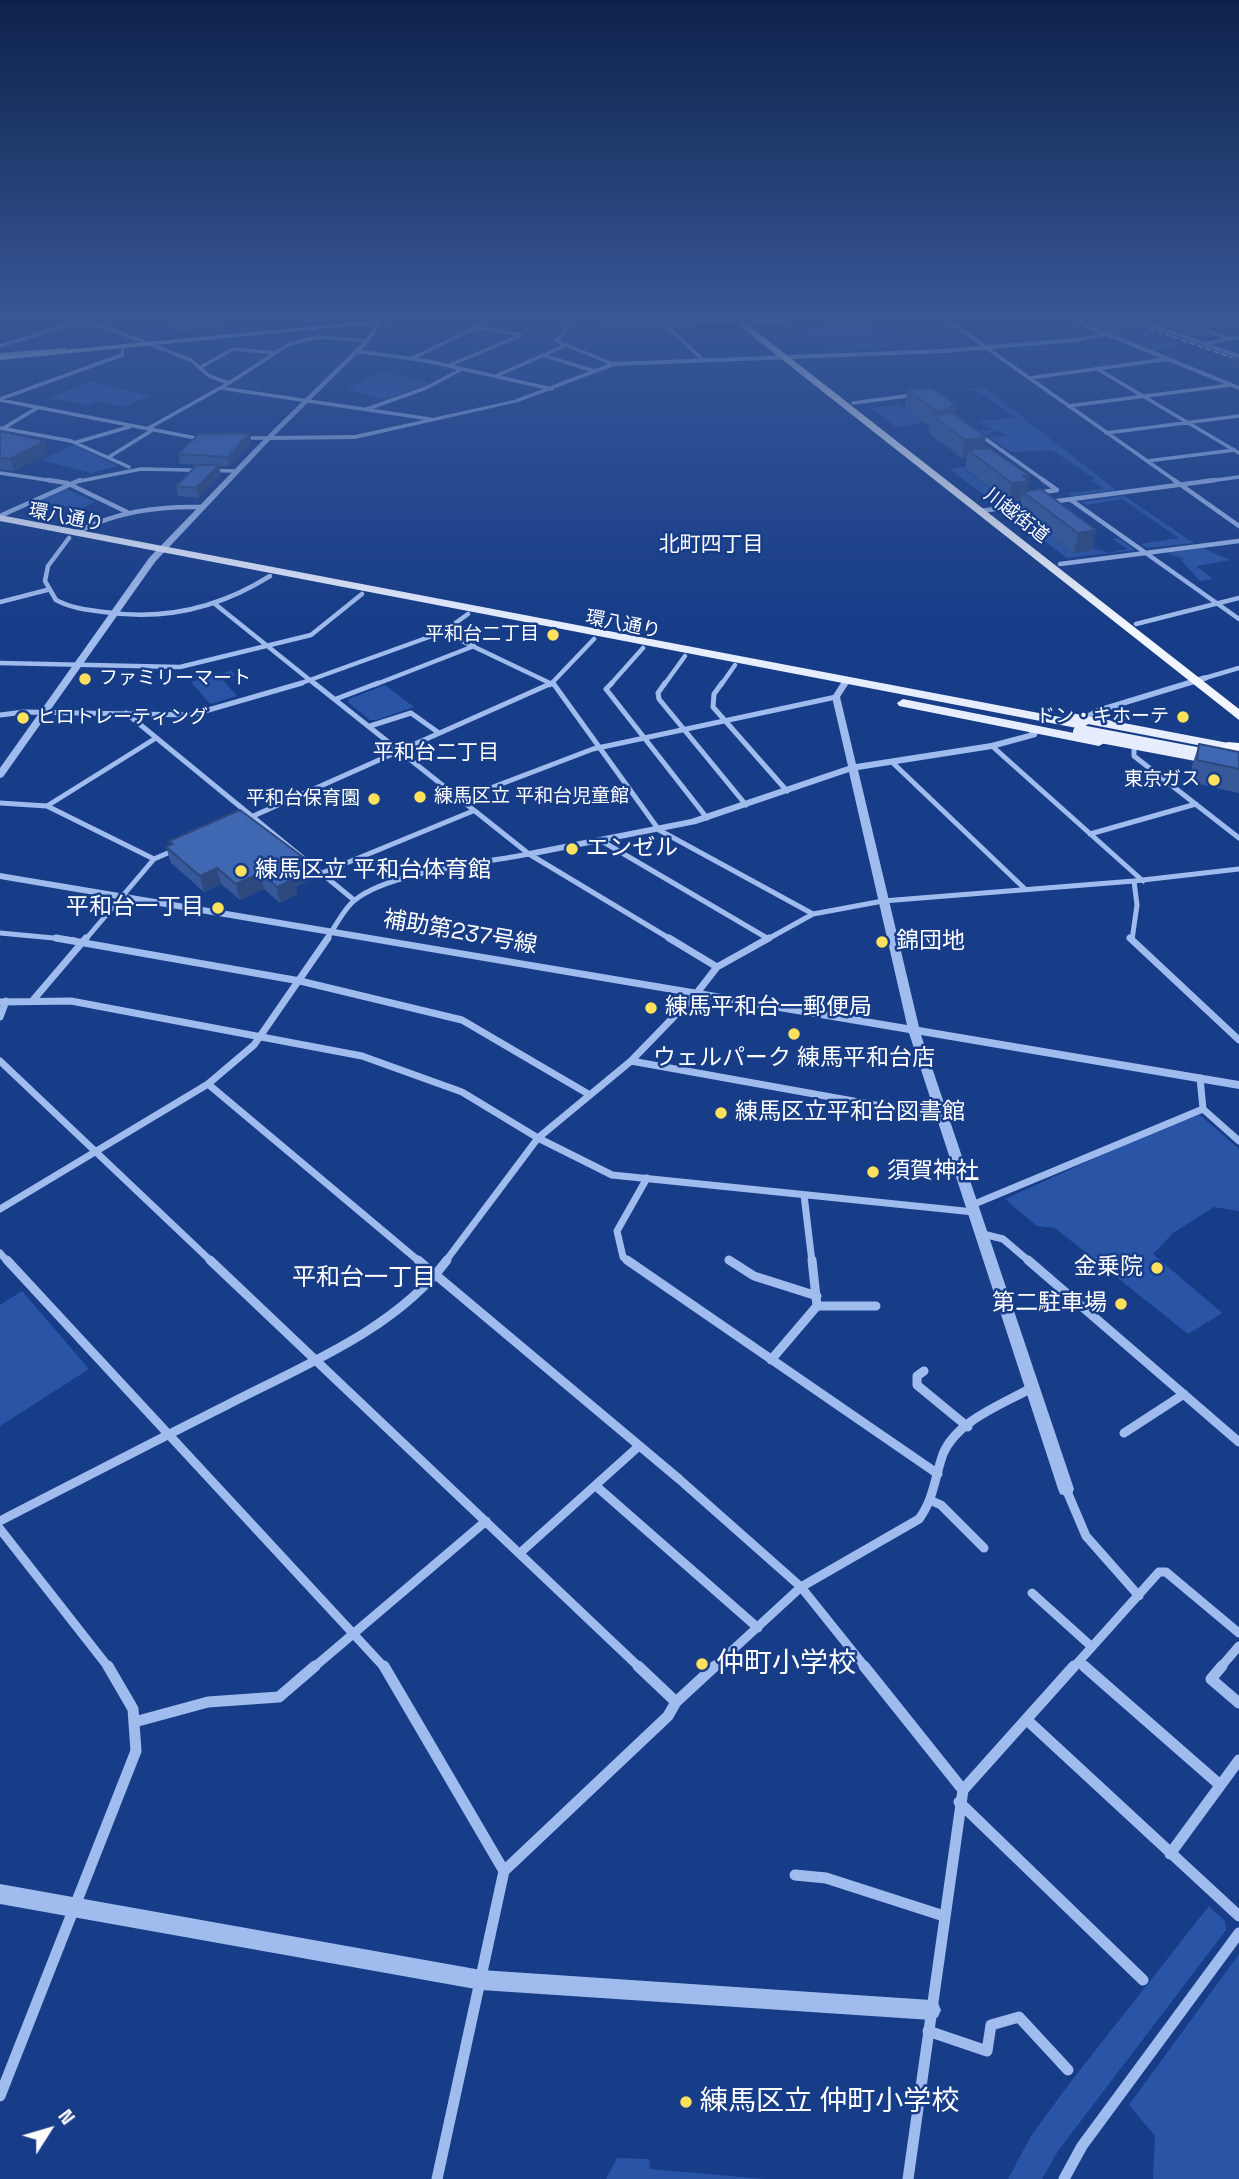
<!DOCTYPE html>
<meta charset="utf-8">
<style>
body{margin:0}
#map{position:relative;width:1239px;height:2179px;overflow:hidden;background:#183d88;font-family:"Space Grotesk",sans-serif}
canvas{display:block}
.north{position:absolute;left:14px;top:2095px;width:70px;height:70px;-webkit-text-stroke:5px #183d88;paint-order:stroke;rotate:53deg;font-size:19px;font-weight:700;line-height:28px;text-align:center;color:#fff}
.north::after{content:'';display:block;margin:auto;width:24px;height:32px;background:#fff;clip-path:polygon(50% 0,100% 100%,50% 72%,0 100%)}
</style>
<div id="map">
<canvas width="1239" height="2179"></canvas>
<div class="north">N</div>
</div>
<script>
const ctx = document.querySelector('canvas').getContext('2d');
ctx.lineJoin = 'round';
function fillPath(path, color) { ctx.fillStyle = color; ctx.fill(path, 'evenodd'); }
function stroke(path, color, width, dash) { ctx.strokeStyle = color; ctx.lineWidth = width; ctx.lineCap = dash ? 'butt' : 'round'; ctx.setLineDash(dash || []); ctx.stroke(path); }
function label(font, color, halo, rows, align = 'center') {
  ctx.font = font + ' "Space Grotesk","Noto Sans JP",sans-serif'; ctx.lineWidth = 5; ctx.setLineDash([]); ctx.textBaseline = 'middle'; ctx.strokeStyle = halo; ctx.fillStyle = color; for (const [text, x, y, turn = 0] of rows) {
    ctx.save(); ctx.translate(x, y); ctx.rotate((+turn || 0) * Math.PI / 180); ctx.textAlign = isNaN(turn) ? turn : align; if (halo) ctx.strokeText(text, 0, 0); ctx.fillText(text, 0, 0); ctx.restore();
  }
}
fillPath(new Path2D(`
 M163 320H229L225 322 227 328 159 334 174 328Z
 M822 320 869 323 897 347 831 352 804 330 826 324Z
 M1147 330 1184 344 1154 350 1124 338 1145 334 1141 332Z
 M381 371 429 383 385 400 347 390Z
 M92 381 150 396 125 407 96 401 87 405 49 398Z
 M985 388 1116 490 1072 496 1068 493 1104 489 1091 480 1095 479 1052 450 1011 452 989 437 1006 436 998 430 985 435 981 431 992 430 980 421 1016 418 979 392 968 389Z
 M865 404 872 408 899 404 924 422 896 427Z
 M74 445 118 466 91 473 41 460Z
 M939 461 951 469 996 463 965 470 1008 503 1044 499 996 504Z
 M63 489H67L95 502 80 509 37 501Z
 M1124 496 1194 543 1147 548 1141 544 1179 538 1122 499 1086 505 1082 502Z
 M1046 506 1025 516 1074 553 1095 549 1104 553 1092 544 1107 553 1128 549 1112 539 1118 538 1135 550 1067 558 1006 512Z
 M1203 548 1230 560 1196 566 1213 579 1200 581 1181 560 1184 559 1167 553Z
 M231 671 235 675 222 679 237 696 210 704 191 682Z
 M385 685 414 707 376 720H370L348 702 349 699Z
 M1200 1115 1239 1149V1211L1214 1207 1173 1233 1153 1254 1222 1313 1188 1334 1055 1228 1037 1226 1005 1199 1157 1130Z
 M22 1291 89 1369 0 1426V1305Z
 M1209 1906 1225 1921 1226 1930 1058 2151 1042 2179H1008L1031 2136 1069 2084Z
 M1239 1954V2179H1153L1155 2136 1129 2105Z
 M617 2158 649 2159 650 2169 764 2179H606Z`), '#2a55a7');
stroke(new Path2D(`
 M86 320 191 360 209 376 229 383
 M326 320 334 325
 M545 320 737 321
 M660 320 703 360
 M947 320 1177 482
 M1136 320 1239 356
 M574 322 556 341 613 364
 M748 322H787
 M1200 328 1230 339
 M1204 344 1239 337
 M0 346 83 320
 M356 351 427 361 552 389
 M542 355 594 371
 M413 358 477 327 482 320
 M450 365 521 335 477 327
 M201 367 233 349 275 353
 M1099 370 1239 453
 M498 375 567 345
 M1029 378 1169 359
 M221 388 430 419
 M0 399 122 355 123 346
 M0 400 201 439
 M853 403 914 395
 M1068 406 1231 385
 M367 409 426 388 462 369
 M0 428 71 441 129 467
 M2 429 37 408
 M147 429 229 383 289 344 318 337 367 341
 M1106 433 1239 416
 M980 435 1046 482
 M244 438H268
 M77 442 129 427
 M109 457 151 431
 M1147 461 1235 450
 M0 473 60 482
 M75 482 141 469 236 471
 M1202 482 1239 477`), '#a0bbed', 3.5);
stroke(new Path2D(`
 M48 480 67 483 127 512
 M1043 480 1057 490 1044 492 1046 497
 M1174 480 1239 526
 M1071 500 1239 619
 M1050 502 1215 480
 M980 511 1027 505
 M0 516 80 480
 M75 533C115 512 156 506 201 507
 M69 538 48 566 45 581 56 600C71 608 87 610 104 612 164 621 219 608 270 576
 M1060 564 1239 541
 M0 602 47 590
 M215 604 316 685
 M1136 624 1239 598
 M443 632 554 685
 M0 663 180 667 311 635 362 594
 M1205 678 1239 668
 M296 685 443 632 468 614
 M374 685 474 646
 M550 685 594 639
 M610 685 643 648
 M664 685 685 656
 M721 685 735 665`), '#a0bbed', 4.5);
stroke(new Path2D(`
 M314 683 529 854 672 940
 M553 683 659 830 813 914
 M612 683 606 689 707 818
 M665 683 658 693 659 699 746 805
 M722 683 714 694 713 707 787 791
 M336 699 378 683
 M126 713 354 900
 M0 715 24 712 191 715 302 683
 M370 726 411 713 439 733
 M992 746 1143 881
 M1134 749V756L1239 838
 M893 763 1025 889
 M459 800 593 749 836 697
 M0 803 47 806 154 859
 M47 806 156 738
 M242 821 552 683
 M1090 834 1196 804
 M600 840 767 938
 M322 873 473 811
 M0 933 75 940
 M85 940 154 859 177 849
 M326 940C335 928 343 909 355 900 389 872 484 863 529 854
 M766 940 813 914 883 901 1134 881 1239 869
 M1132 940 1137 905 1134 881`), '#a0bbed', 5);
stroke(new Path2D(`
 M56 938 300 981 462 1020 590 1095
 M669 938 717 967
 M1130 938 1239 1040
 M34 999 86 938
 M0 1002 71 1001 362 1056 462 1092 538 1138 612 1175 974 1212
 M0 1017 6 1001
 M0 1061 212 1262
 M631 1061 942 1117
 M1200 1078 1203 1109 1239 1141
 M208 1084 420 1262
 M804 1195 812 1262
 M972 1205 1203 1109
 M0 1209 208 1084 254 1045 328 938
 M983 1234 1003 1239 1030 1262
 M0 1253 8 1262
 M729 1260 732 1262
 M445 1262 538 1138 631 1061 696 994 717 967 769 938
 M629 1262 623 1257 617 1231 647 1178`), '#a0bbed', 7);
stroke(new Path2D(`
 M7 1260 385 1668
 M210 1260 640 1668
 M418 1260 679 1479 801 1587 866 1668
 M627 1260 938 1474
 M729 1260 754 1276 817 1296
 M1028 1260 1239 1442
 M817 1306H876
 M771 1360 817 1306 812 1260
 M924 1371 917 1376V1385L968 1427
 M1124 1433 1184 1394
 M596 1486 758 1628
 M1066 1489 1086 1536 1139 1596
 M932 1501 941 1505 984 1548
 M0 1521C76 1482 151 1443 227 1405 302 1366 395 1330 447 1260
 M0 1529 109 1668
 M520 1553 639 1446
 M1032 1593 1092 1647
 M1079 1662 1086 1668
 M313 1668 486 1521
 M713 1668 801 1587 919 1519C934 1499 935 1476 943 1454 957 1420 1004 1404 1033 1387
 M1073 1668 1159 1572H1166L1239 1633
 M1220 1668 1239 1646`), '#a0bbed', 9);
stroke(new Path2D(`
 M384 1666 504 1871
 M638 1666 676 1702
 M864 1666 963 1790
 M1084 1666 1220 1785
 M1222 1666 1211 1679 1239 1703
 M1027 1720 1239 1916
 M138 1721 208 1702 279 1697 315 1666
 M959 1802 1143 1980
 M1170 1854 1239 1760
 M795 1875 826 1878 944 1916
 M928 2031 987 2051 991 2025 1019 2017 1068 2070
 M0 2096 136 1751 133 1709 108 1666
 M437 2179 504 1871 668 1716 676 1702 715 1666
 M908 2179 963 1790 1074 1666
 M1064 2179 1082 2146 1239 1933`), '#a0bbed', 11);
fillPath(new Path2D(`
 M380 320 385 321 369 342 274 436 355 435 514 400 613 362 944 349 1074 338 1100 334 1068 320H1077L1110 333 1239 386V390L1106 336 1074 342 944 353 614 366 518 402 355 439 270 440 155 562 3 777 0 778V768L149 558 266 437 365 340Z
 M1205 675 1208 676V680L1103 712 1085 721 1078 719 1097 708Z
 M844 678 851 680 840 697 856 764 991 743 1029 733 1032 728H1038L1040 730 1036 737 992 749 858 770 919 1027 1239 1081V1089L921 1035 1074 1489 1072 1494 1066 1496 1060 1494 1058 1489 909 1033 0 879V873L907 1025 849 772 696 824 529 857 524 854 529 851 691 819 848 766 832 697Z
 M0 1884 481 1970 931 2000 938 2003 941 2010 938 2017 931 2020 481 1990 0 1904Z`), '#a0bbed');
fillPath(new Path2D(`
 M66 348 68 351 0 357V353Z`), '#cddbfa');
fillPath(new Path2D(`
 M379 320H412L0 360V356Z
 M0 515 1065 718 1071 713 1239 745V753L1088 724 1082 729 0 521Z
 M903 699 1099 738 1106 742 1099 746 899 706 897 703Z`), '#e6edff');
fillPath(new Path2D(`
 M732 320H742L1239 709V720Z
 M1228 742 1239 743V751L1223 749 1221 746Z`), '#f2f6ff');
stroke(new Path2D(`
 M1125 320 1239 360`), '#fff', 2, [6, 2.5]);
stroke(new Path2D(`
 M1080 732 1239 762`), '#e6edff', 14);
fillPath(new Path2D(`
 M1080 320H1239L1236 329 1222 331 1208 326 1206 334 1196 336 1149 320 1147 329 1121 335Z
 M1239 356V368L1230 365 1231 358Z
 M907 390 956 405 955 414 984 448 1029 481 1027 491 1096 530 1092 550 1074 553 1019 511 1021 501 1008 502 965 469 967 457 962 458 929 433 930 427 905 408Z
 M0 431 48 453 14 471 0 469Z
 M252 443 229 466H219L221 475 198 498 178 496 176 486 206 465 180 464 178 454Z
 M1199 744 1239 752V793L1190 782 1192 766Z
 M169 841 313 878 296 887 297 894 280 903 264 889 240 900 221 884 204 892 171 863 166 847 170 845Z`), '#375999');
fillPath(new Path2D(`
 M1124 320H1149L1147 329 1121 335Z
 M1209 320 1206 334 1196 336 1200 322Z
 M1225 320H1239L1236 329 1222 331Z
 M956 405 954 423 935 418 936 411 950 406Z
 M250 433 252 443 229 466 228 457Z
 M986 437 983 455 968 450 967 457 962 458 965 440Z
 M45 441 48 453 14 471 10 459Z
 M219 465 221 475 198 498 196 488Z
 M1029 475 1028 481H1029L1027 495 1023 492 1021 501 1008 502 1012 483 1022 476Z
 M1096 530 1092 550 1074 553 1078 533Z
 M311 863 313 878 296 887 297 894 280 903 277 887 288 873Z
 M217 868 221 884 204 892 200 876Z
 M261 873 264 889 240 900 236 884Z`), '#2d487d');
const building = new Path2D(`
 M932 388 956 405 950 406 954 409 936 411 907 390Z
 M953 413 986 437 965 440 932 415Z
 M0 431 45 441 10 459 0 458Z
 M250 433 228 457 178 454 199 434Z
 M989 448 1029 475 1022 476 1029 481 1012 483 968 450Z
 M197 465H219L196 488 176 486Z
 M1041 489 1096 530 1078 533 1023 492Z
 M1199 744 1239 752V769L1197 760Z
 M240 810 311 863 288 873 294 879 277 887 261 873 236 884 217 868 200 876 166 847 173 844 169 841Z`);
fillPath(building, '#4067b2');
stroke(building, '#2d487d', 2);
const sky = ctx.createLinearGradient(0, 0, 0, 625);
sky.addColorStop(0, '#0d224b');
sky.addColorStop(0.51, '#375796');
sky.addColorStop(1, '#37579600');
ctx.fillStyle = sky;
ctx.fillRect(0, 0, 1239, 625);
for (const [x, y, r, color] of [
 [553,635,7,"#ffe15c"],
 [85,679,7,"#ffe15c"],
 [1183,717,7,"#ffe15c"],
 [23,718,7,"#ffe15c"],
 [1214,780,7,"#ffe15c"],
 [420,797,7,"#ffe15c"],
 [374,799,7,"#ffe15c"],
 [572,849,7,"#ffe15c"],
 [241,871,7,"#ffe15c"],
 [218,908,7,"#ffe15c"],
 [882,942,7,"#ffe15c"],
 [651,1008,7,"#ffe15c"],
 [794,1034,7,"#ffe15c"],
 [721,1113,7,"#ffe15c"],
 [873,1172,7,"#ffe15c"],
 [1157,1268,7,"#ffe15c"],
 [1121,1304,7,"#ffe15c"],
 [702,1664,7,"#ffe15c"],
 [686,2102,7,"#ffe15c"]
]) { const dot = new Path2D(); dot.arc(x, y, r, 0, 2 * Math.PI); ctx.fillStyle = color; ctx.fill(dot); stroke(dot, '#183d88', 2.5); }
label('19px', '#fff', '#183d88', [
 ["川越街道",1016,516,38],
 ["環八通り",66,518,11],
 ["環八通り",623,625,11]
]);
label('19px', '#fff', '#183d88', [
 ["平和台二丁目",539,635],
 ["ファミリーマート",99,679,"left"],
 ["ドン・キホーテ",1169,717],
 ["ヒロトレーティング",37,718,"left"],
 ["東京ガス",1200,780],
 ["練馬区立 平和台児童館",434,797,"left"],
 ["平和台保育園",360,799]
], 'right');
label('21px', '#fff', '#183d88', [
 ["北町四丁目",711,545],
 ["平和台二丁目",436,753]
]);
label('23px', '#fff', '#183d88', [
 ["エンゼル",586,849],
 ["練馬区立 平和台体育館",255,871],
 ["平和台一丁目",204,908,"right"],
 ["錦団地",896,942],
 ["練馬平和台一郵便局",665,1008],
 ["ウェルパーク 練馬平和台店",794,1059,"center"],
 ["練馬区立平和台図書館",735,1113],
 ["須賀神社",887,1172],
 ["金乗院",1143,1268,"right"],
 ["第二駐車場",1107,1304,"right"]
], 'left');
label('23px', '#fff', '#183d88', [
 ["補助第237号線",460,933,10]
]);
label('24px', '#fff', '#183d88', [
 ["平和台一丁目",364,1278]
]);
label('28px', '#fff', '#183d88', [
 ["仲町小学校",716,1664],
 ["練馬区立 仲町小学校",700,2102]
], 'left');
</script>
